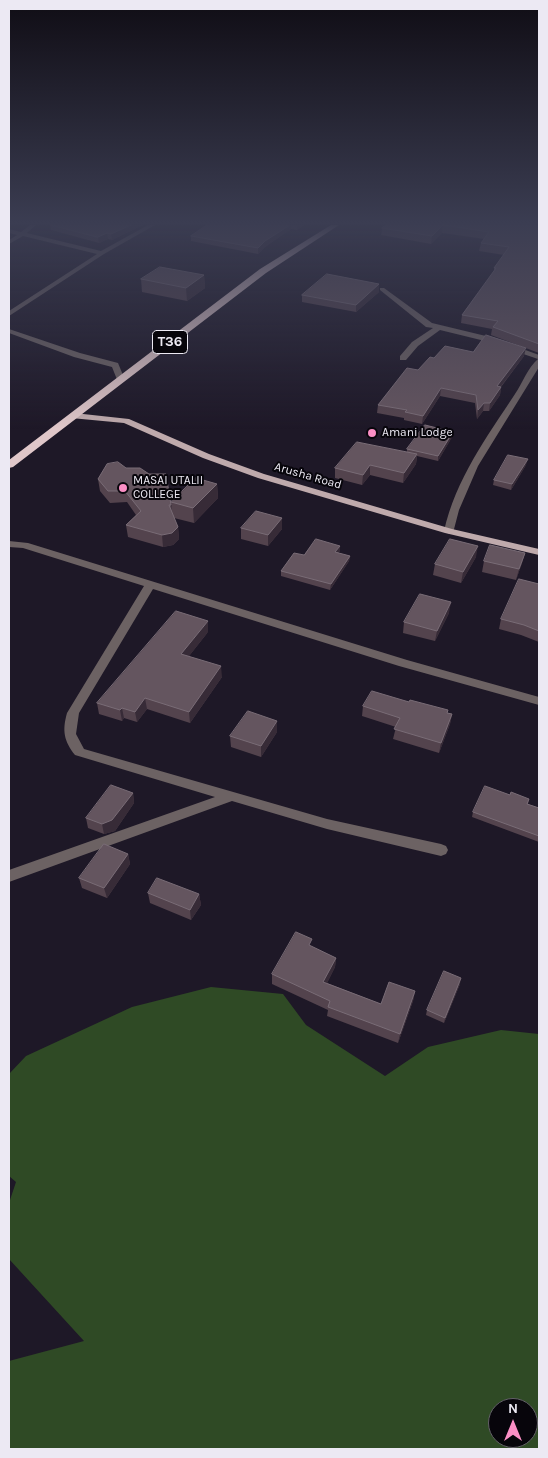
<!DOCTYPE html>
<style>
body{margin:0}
#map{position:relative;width:548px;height:1458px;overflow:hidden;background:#1e1827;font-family:Karla,sans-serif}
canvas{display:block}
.frame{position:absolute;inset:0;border:10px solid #ece9f3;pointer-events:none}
.north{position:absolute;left:488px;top:1398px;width:50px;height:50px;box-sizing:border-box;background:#07050b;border:1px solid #636068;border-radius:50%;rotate:0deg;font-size:14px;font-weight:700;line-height:20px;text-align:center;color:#ece9f3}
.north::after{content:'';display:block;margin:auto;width:18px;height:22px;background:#fb8fc5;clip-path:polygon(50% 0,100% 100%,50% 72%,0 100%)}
</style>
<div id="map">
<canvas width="548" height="1458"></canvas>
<div class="frame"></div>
<div class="north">N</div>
</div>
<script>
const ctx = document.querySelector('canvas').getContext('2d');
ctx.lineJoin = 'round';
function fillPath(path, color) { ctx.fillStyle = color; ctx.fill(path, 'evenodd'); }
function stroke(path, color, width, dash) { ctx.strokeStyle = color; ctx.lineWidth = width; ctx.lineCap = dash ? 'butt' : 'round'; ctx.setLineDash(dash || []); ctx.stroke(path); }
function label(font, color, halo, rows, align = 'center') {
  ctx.font = font + ' Karla,sans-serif'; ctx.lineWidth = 4; ctx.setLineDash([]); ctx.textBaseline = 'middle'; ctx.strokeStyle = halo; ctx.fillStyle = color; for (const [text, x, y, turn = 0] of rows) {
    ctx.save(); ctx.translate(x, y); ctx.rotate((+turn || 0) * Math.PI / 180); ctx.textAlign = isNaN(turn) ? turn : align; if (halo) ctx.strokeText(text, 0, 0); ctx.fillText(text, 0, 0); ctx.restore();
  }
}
fillPath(new Path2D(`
 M211 987 283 994 306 1025 385 1076 428 1047 501 1030 539 1034V1449H9V1361L84 1341 9 1259V1203L16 1182 9 1176V1074L26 1056 132 1007ZM498 1408H528V1438H498Z`), '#2f4a25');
fillPath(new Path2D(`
 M30 225H36L27 233 101 251 148 225H155L104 254 9 316V311L97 254 23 236 9 244V240L17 235 9 233V229L21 232Z
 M380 288H384L432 323 490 337 539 355V367L478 466 459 510 453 533 449 534 444 531C456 479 486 438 515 394 522 384 528 367 538 359L485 341 440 330 418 346 406 360H400V356L412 342 433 328 426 327 380 290Z
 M9 329 80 353 118 363 125 380 118 382 112 367 74 357 9 333Z
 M9 541 28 543 407 660 539 697V705L399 666 153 589 79 713 76 734 84 749 327 819 441 844 446 846 448 850 446 854 441 856 327 829 232 801 9 882V870L215 797 75 755C64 741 62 731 67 713L144 586 23 548 9 547Z`), '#6c6263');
fillPath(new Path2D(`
 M74 413 129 419 209 454 264 474 452 529 539 549V555L445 533 258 478 203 458 124 423 71 418 70 416Z`), '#bfaaac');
fillPath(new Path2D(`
 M331 225H339L266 273 13 467 9 468V460L260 269Z`), '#e0c7c9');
fillPath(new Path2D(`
 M50 225H143L112 240 108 239 99 243 51 230Z
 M207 225H304L297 230 291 229 265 247 258 254 191 241V236Z
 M386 225H539V353L491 335 492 329 461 323 462 315 494 272V268L504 255 479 251 481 243 484 239 442 233 431 244 381 235 382 228Z
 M204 275 205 288 187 301 142 292 141 279Z
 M379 292 356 312 302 302V295Z
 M473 352 524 356 501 387 500 395 489 411H483L477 419 475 403 440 396 422 424 404 420V418L377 413 378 405 418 370 434 358Z
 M452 437 438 461 417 456 416 464 403 483 370 475 362 485 335 478V468L407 452V449Z
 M526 465 511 490 493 485 494 480Z
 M98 479 171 505 172 513 171 502 217 484 218 498 194 523 174 518 178 527 179 539 173 545 163 547 128 537 126 525 136 515 127 502 110 503 100 491Z
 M282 518V529L268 546 241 539V528Z
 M340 551 338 553 350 556 349 561 330 590 281 576V571L304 555Z
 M525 553 522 563 516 580 482 572 484 561Z
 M476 557 461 583 433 575 435 564Z
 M539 584V642L521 635 499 629 501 619Z
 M449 613 435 641 403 633 404 622Z
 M208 632 189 656 222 677 190 723 147 709 137 722 124 718 122 721 99 714 97 703Z
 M409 702 452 714 450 724 439 753 393 739 396 727 362 716 363 706Z
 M277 732 261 757 231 747 230 736Z
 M133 793 134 803 115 831 104 834 88 828 86 818Z
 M510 795 529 799 528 804 539 808V842L472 817 473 812Z
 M128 854 130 864 107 898 82 888 79 878Z
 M148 893 199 894 201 905 191 920 150 903Z
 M312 947 336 958 335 967 327 983 381 1004 415 991 413 1001 398 1043 327 1016 328 1010 272 984V974Z
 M460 984 444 1023 426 1015 427 1010Z`), '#53434d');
fillPath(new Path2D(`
 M131 225H143L112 240 111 234Z
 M290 225H291V229L265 247 258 254V248L265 241Z
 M297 225H304L297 230Z
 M443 225 442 233 431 244 432 236Z
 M107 233 108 239 99 243 98 237Z
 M204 275 205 288 187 301 186 288Z
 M379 284V292L356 312V305Z
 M526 348 524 356 495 394 497 386Z
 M501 387 500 395 489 411 490 403Z
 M441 388 440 396 422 424 423 416Z
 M484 403 483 411 477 419 478 410Z
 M453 432 452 437 438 461V456Z
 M417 454 416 464 403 483 404 473Z
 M528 459 526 465 511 490 512 484Z
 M370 465V475L362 485 363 475Z
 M217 484 218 498 194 523 193 508Z
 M282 518V529L268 546V535Z
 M178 527 179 539 173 545 163 547 162 535Z
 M340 546V551L335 557V552Z
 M478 546 476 557 461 583 463 572Z
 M525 553 522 563 516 580 519 569Z
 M350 556 349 561 330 590 331 584Z
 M451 602 449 613 435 641 437 631Z
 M208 621V632L182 665 181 654Z
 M221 666 222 677 190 723 189 712Z
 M145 698 147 709 137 722 135 712Z
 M122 708 124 718 122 721 120 710Z
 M452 714 450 724 439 753 441 743Z
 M277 721V732L261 757V746Z
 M133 793 134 803 115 831 104 834 102 824Z
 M128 854 130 864 107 898 104 888Z
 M199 894 201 905 191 920 190 910Z
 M336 958 335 967 323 991V982Z
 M461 978 460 984 444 1023 445 1018Z
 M415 991 413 1001 398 1043 400 1034Z`), '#372b37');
const building = new Path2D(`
 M51 225H131L111 234 107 233 98 237Z
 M207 225H290L265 241 258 248 191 236Z
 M386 225H539V344L493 327 498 321 462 315 496 268H494L509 247 481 243 489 232 443 225 432 236 382 228Z
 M160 267 204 275 186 288 141 279Z
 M327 274 379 284 356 305 302 295Z
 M486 335 526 348 497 386 501 387 490 403H484L478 410 476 395 441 388 423 416 405 412 407 410 378 405 407 368 418 370 430 357 434 358 445 346 473 352Z
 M425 425 453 432 438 456 407 449Z
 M357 442 417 454 404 473 370 465 363 475 335 468Z
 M508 455 528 459 512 484 494 480Z
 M118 462 126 468H140L149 474H166L171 505H169L178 527 172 533 162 535 126 525 141 511 125 491H108L98 479 107 464Z
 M196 478 217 484 193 508 171 502Z
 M256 511 282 518 268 535 241 528Z
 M316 539 340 546 335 552 350 556 331 584 281 571 294 553 304 555Z
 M450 539 478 546 463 572 435 564Z
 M490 545 525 553 519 569 484 561Z
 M519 579 539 584V631L524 625 501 619Z
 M420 594 451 602 437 631 404 622Z
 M176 611 208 621 181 654 221 666 189 712 145 698 135 712 122 708 120 710 97 703Z
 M372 691 409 702 410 700 448 710 447 713 452 714 441 743 394 729 400 718 363 706Z
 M248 711 277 721 261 746 230 736Z
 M111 785 133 793 112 820 102 824 86 818Z
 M485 786 510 795 511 792 529 799 527 804 539 808V836L473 812Z
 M104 844 128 854 104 888 79 878Z
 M157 878 199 894 190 910 148 893Z
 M296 932 312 939 309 945 336 958 323 982 381 1004 389 982 415 991 400 1034 328 1007 330 1001 272 974Z
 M444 971 461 978 445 1018 427 1010Z`);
fillPath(building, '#64555f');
stroke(building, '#796c76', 1);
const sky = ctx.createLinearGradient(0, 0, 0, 429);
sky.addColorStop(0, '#100d15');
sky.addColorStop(0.52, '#3b3d52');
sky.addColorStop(1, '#3b3d5200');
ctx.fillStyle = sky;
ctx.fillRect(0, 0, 548, 429);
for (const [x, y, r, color] of [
 [372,433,5,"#fb8fc5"],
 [123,488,5,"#fb8fc5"]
]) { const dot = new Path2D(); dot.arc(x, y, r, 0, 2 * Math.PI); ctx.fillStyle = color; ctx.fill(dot); stroke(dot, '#07050b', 2); }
label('12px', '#ece9f3', '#07050b', [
 ["Amani Lodge",382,433],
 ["MASAI UTALII",133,481],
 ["COLLEGE",133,495]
], 'left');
label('12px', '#ece9f3', '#07050b', [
 ["Arusha Road",308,476,16]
]);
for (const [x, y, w] of [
 [170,342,35]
]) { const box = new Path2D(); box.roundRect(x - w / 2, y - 11.5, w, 23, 4); ctx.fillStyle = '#07050b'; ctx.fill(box); stroke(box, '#ece9f3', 1); }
label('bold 14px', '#ece9f3', null, [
 ["T36",170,342]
]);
</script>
